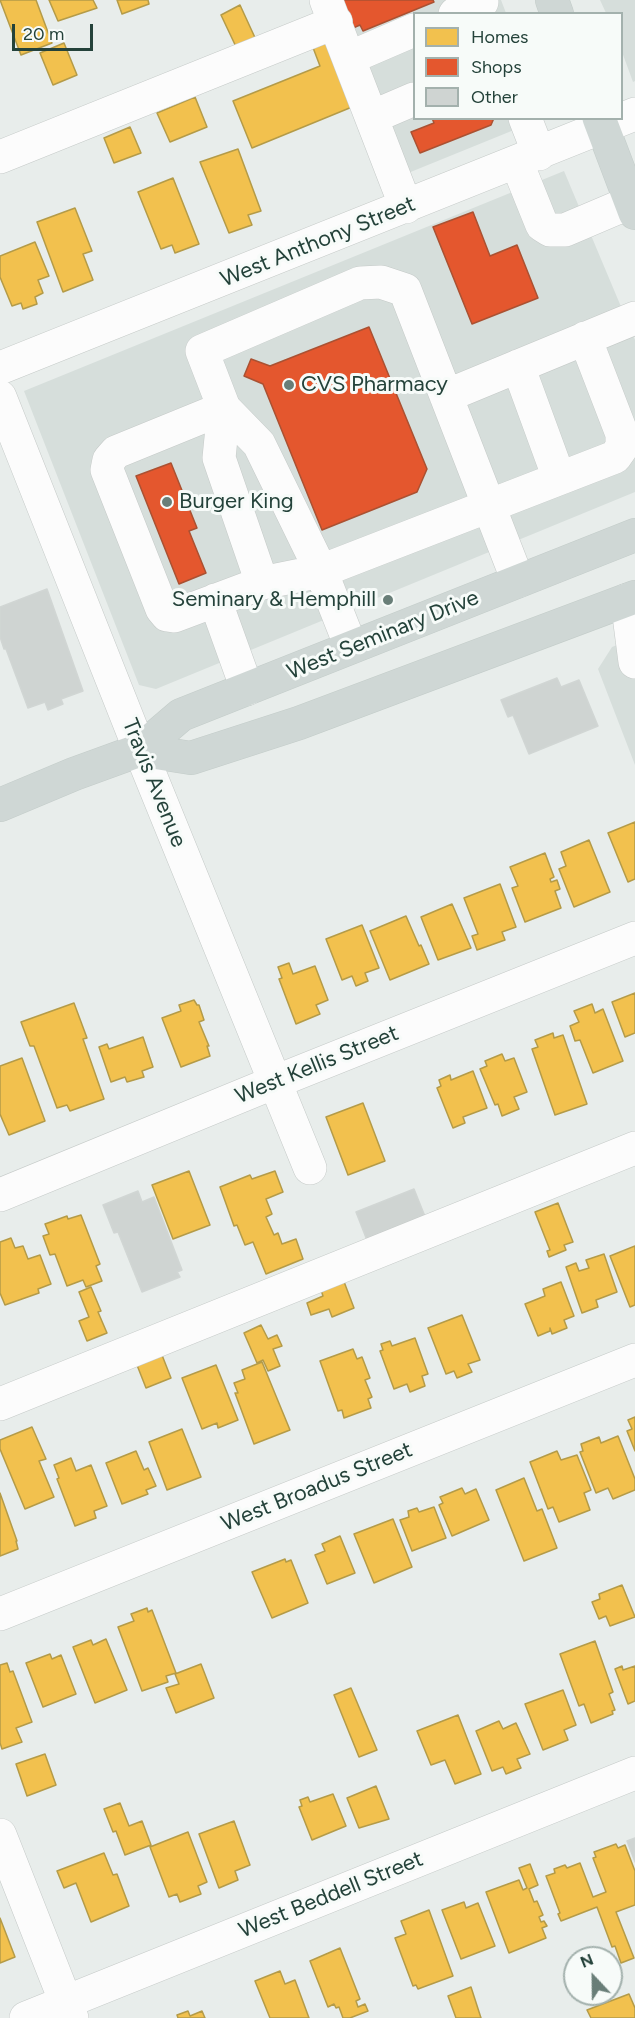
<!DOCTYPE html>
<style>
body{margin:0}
#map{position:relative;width:635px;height:2018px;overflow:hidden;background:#e8edeb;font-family:Figtree,sans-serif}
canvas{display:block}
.legend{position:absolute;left:413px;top:12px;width:210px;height:108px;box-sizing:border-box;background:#f7fbf9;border:2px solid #a3b1ad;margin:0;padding:8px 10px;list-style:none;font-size:18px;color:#24423a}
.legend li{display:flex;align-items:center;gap:12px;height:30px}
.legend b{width:30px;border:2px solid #a3b1ad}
.north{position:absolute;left:563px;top:1946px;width:60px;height:60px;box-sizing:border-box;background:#f7fbf9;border:2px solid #a3b1ad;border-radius:50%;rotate:338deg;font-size:16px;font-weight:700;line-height:24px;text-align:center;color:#24423a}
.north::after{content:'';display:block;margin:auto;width:21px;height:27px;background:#697e78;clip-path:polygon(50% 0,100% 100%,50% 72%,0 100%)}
.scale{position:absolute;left:12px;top:24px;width:81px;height:27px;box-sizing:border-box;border:3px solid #24423a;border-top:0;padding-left:8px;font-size:18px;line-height:21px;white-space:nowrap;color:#24423a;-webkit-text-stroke:4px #f7fbf9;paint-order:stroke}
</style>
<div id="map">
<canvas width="635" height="2018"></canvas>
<ul class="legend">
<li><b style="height:16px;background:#f2c14e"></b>Homes</li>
<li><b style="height:16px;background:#e4572e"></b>Shops</li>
<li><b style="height:16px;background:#cfd4d2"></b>Other</li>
</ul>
<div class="north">N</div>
<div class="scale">20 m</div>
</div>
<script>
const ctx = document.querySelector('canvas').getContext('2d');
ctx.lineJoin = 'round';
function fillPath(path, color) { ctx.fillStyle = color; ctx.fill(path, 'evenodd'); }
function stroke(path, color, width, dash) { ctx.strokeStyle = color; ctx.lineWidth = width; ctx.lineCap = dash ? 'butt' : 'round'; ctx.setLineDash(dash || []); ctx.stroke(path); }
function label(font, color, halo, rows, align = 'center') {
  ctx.font = font + ' Figtree,sans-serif'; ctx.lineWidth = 6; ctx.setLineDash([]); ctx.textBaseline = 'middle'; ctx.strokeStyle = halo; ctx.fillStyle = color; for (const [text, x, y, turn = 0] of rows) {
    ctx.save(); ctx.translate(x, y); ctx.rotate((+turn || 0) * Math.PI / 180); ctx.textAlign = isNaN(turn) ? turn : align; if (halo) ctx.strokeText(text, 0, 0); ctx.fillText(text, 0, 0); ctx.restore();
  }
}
fillPath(new Path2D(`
 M314 0H501L506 13 414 14V118L541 119 386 182Z
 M600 0H635V81L633 82 622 52V14L606 13Z
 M564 171 635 340V492L156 689 139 685 24 391Z
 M635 638V765L598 669 612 647Z`), '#d6dedb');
const homes = new Path2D(`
 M0 0H36L52 43 21 55Z
 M49 0H93L97 8 58 21Z
 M117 0H148L149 4 122 14Z
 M240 5 257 42 238 51 221 15Z
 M325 40 352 107 252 148 233 101 320 66 312 45Z
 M64 43 77 75 53 85 40 53Z
 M195 97 207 127 170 142 157 113Z
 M130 127 141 153 114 163 104 138Z
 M238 149 261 211 248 215 252 225 229 233 200 162Z
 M173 178 199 244 175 253 172 245 161 249 138 192Z
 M75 208 92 251 83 254 93 280 63 292 37 222Z
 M35 242 49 276 38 280 43 293 35 297 37 304 23 309 21 303 12 306 0 277V256Z
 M635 822V879L628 882 608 833Z
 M589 840 610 892 574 907 559 869 566 866 561 852Z
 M545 853 554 877 550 879 551 882 557 880 560 889 555 891 561 908 525 922 512 888 518 886 510 867Z
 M500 884 516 927 502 932 505 940 477 950 472 936 478 934 464 898Z
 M452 904 471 948 438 960 421 917Z
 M406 916 419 946 421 945 429 964 390 980 370 931Z
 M362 925 379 968 365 973 368 981 356 986 352 976 342 980 326 939Z
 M289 963 293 974 315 966 328 1000 316 1005 320 1014 296 1024 279 979 282 978 278 967Z
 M635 993V1033L625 1037 612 1002Z
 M194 1000 197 1005H199L204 1020 199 1022 209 1046H207L210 1056 181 1067 162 1018 181 1011 179 1005Z
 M74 1003 87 1038 83 1039 104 1099 70 1111 67 1105 57 1108 34 1046H30L21 1022Z
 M592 1004 595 1013 603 1009 623 1061 593 1073 580 1040 575 1041 570 1026 579 1022 574 1011Z
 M553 1033 554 1038 563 1035 587 1104 555 1115 532 1049 538 1047 535 1040Z
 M143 1037 153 1067 142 1071 144 1077 127 1082 125 1077 111 1082 99 1047 107 1044 109 1049Z
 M502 1054 505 1061 514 1058 527 1092 514 1097 519 1109 502 1116 498 1104 495 1105 480 1069 487 1066 485 1061Z
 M22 1058 45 1121 9 1135 0 1114V1066Z
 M473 1071 487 1108 463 1117 465 1123 453 1128 437 1088 441 1086 439 1080 450 1075 451 1080Z
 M363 1103 385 1161 348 1175 326 1117Z
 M189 1171 210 1225 173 1239 152 1185Z
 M275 1171 283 1192 266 1199 272 1214 266 1217 274 1235 278 1233 282 1244 296 1239 303 1259 266 1274 253 1242 245 1245 237 1225 234 1226 220 1187 250 1175 252 1179Z
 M558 1203 573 1242 564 1245 566 1250 549 1257 547 1251 550 1250 535 1212Z
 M81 1215 100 1264 96 1266 102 1281 86 1287 83 1280 67 1286 55 1254 50 1255 43 1236 49 1234 45 1224 67 1216 68 1219Z
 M11 1238 15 1248 23 1246 28 1259 40 1255 51 1284 38 1289 39 1293 5 1305 0 1293V1242Z
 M635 1246V1305L630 1307 610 1256Z
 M604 1254 617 1292 596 1300 598 1307 582 1313 566 1267 576 1263 579 1271 589 1268 586 1260Z
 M343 1279 354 1308 332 1317 329 1309 311 1315 307 1303 323 1296 321 1290Z
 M561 1282 574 1316 564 1320 567 1328 552 1334 550 1328V1331L538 1336 525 1304 545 1296 543 1289Z
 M91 1287 101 1311 98 1312 107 1333 87 1341 79 1321 89 1317 79 1292Z
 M462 1315 480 1360 468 1364 472 1372 457 1378 454 1371 446 1374 428 1328Z
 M261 1325 268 1339 277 1335 282 1346 273 1349 280 1366 268 1371 263 1360 257 1363 244 1333Z
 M415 1338 428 1374 422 1376 425 1386 410 1392 407 1384 394 1389 380 1351 383 1350 381 1344 390 1341 392 1346Z
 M353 1349 357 1359 362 1357 370 1378 365 1380 372 1397 368 1399 371 1408 344 1418 342 1410 338 1411 320 1361Z
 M160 1350 171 1378 146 1388 135 1360Z
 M262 1362 290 1430 254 1444 235 1393H238L234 1383 245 1379 242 1370Z
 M216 1365 238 1420 218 1428 217 1423 202 1429 182 1378Z
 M635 1417V1451L627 1431 632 1429 628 1420Z
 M32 1427 46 1459 39 1461 54 1497 25 1509 0 1449V1440Z
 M182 1429 201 1477 167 1490 149 1442Z
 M618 1436 635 1479V1490L613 1499 608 1488 596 1493 580 1452 583 1451 581 1444 599 1437 601 1443Z
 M136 1451 144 1470 148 1468 156 1486 146 1490 148 1494 122 1504 106 1463Z
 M557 1451 561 1460 577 1455 591 1490 584 1493 590 1510 559 1522 553 1507 548 1509 530 1462Z
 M71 1458 76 1471 91 1465 107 1506 94 1511 96 1518 75 1526 57 1479 59 1478 54 1465Z
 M524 1478 537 1511 542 1509 557 1548 524 1561 496 1490Z
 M462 1488 465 1494 476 1489 489 1520 452 1536 439 1505 443 1503 440 1497Z
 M0 1493 17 1541H16L18 1549 0 1556Z
 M434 1507 446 1538 412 1551 400 1520 409 1517 408 1511 417 1508 419 1512Z
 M393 1519 412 1567 374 1583 354 1534Z
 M340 1536 355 1573 327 1584 315 1555 325 1551 322 1544Z
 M285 1559 286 1562 291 1560 308 1603 272 1618 252 1572Z
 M622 1585 635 1617 610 1626 606 1616 599 1619 592 1602 600 1599 599 1594Z
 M147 1608 148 1612 152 1610 176 1673 166 1676 168 1682 142 1691 118 1627 134 1621 131 1614Z
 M106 1639 127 1690 95 1703 73 1647 91 1640 93 1645Z
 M595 1641 613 1692 609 1694 615 1710 612 1711 613 1714 591 1723 584 1704 579 1706 560 1654Z
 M50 1654 52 1659 61 1655 76 1694 43 1707 26 1663Z
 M7 1663 10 1672 13 1671 32 1722 16 1728 22 1742 2 1749 0 1743V1665Z
 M201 1664 214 1698 176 1713 166 1688 179 1684 175 1674Z
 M622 1666 623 1670 635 1666V1701L628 1704 615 1669Z
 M351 1688 377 1750 359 1757 334 1695Z
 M563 1690 576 1725 564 1730 568 1740 543 1750 525 1704Z
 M458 1715 481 1774 455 1784 445 1760 431 1765 417 1731Z
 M499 1721 503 1729 516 1723 530 1754 517 1759 521 1768 506 1774 503 1767 492 1771 476 1731Z
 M45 1754 56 1785 27 1796 16 1764Z
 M376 1786 389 1819 359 1828 347 1798Z
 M333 1794 346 1826 312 1840 299 1807 302 1806 300 1800 308 1797 310 1802Z
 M120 1803 129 1826 142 1821 151 1845 125 1855 116 1831 113 1832 104 1809Z
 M234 1821 250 1865 235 1871 238 1880 219 1888 199 1834Z
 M188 1832 207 1882 198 1886 201 1894 180 1902 177 1894 169 1897 150 1847Z
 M616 1844 618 1848 625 1845 635 1871V1905L616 1912 634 1958 621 1963 615 1946 612 1947 597 1907 561 1921 558 1914 560 1913 546 1876 555 1873 554 1869 565 1865 567 1868 580 1863 593 1897 606 1892 593 1858 596 1857 594 1852Z
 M104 1853 113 1875 117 1874 129 1906 91 1922 76 1883 64 1888 57 1871Z
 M530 1864 538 1885 529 1889 534 1902 537 1901 543 1915 539 1917 541 1922 544 1921 547 1926 542 1928 546 1938 509 1953 486 1892 519 1880 523 1890 527 1888 519 1868Z
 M464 1902 466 1908 478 1903 495 1946 461 1959 442 1910Z
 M429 1910 453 1976 418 1989 416 1985 413 1986 395 1938 406 1934 401 1921Z
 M0 1918 15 1957 0 1963Z
 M340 1948 360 1999 356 2001 358 2007 365 2004 368 2011 350 2018H343L339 2007 336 2008 334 2004 328 2007 310 1961Z
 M280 1971 285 1984 295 1980 309 2018H270L255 1981Z
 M471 1987 481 2018H456L448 1996Z
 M629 1994 635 2008V2018H591L587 2010Z
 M188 2011 190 2016 202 2011 205 2018H178L177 2015Z`);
fillPath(homes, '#f2c14e');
stroke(homes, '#b49b48', 1.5);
const shops = new Path2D(`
 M331 0H433L434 2 363 31 360 25 353 28Z
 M432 118H494L491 125 420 153 411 132 434 123Z
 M473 212 490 256 517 245 538 298 472 324 433 227Z
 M369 327 427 469 417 492 322 530 263 384 244 376 251 359 270 366Z
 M171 463 197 528 189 531 206 573 179 584 136 476Z`);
fillPath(shops, '#e4572e');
stroke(shops, '#aa5132', 1.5);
const building = new Path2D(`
 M47 589 83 691 61 699 63 704 48 710 45 702 28 708 6 649H4L0 637V607Z
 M557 678 561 687 579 680 598 726 529 754 513 715 508 717 501 700Z
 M414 1189 428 1224 370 1248 356 1212Z
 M138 1191 142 1202 154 1197 182 1270 177 1272 180 1277 142 1292 118 1232 114 1233 103 1205Z
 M635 1838V1862L627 1841Z`);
fillPath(building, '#cfd4d2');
stroke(building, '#d1d6d4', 1.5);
const minor = new Path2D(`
 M326 0 406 207
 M455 14 482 2 481 0
 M349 58 414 30
 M372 117 414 99
 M525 118 539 154
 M0 157 336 22
 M517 163 542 225 550 230H565L631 202
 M518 366 559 478
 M0 368 635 114
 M446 396 635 318
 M0 397 140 750 310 1168
 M262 583 219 458 224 408 116 452 109 460 107 470 162 609 167 615 174 616 262 583 321 571 615 457 622 447V434L585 338
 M215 600 247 689
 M627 600 635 662
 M351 647 321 571 259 444 224 408 202 351 360 283 381 282 405 290 518 581
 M0 1195 275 1082 635 938
 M0 1404 635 1148
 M0 1614 635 1360
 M0 1835 72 2018
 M26 2018 635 1773`);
const major = new Path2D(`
 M552 0 557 14
 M599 118 635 213
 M140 750 191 758 299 723 635 597
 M0 805 74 774 140 750 181 715 635 535`);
stroke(minor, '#c5cac8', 34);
stroke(major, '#c3ccc9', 34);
stroke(minor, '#fcfcfc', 33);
stroke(major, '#cfd7d5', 33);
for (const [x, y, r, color] of [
 [289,385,6,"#697e78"],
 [167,502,6,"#697e78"],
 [388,600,6,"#697e78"]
]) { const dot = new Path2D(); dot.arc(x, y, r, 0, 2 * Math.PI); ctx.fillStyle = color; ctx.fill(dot); stroke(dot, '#f7fbf9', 2); }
label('22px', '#24423a', '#f7fbf9', [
 ["West Anthony Street",318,242,-22],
 ["West Seminary Drive",383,635,-22],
 ["Travis Avenue",154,783,68],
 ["West Kellis Street",317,1065,-22],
 ["West Broadus Street",317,1487,-22],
 ["West Beddell Street",331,1895,-22]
]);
label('22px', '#24423a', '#f7fbf9', [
 ["CVS Pharmacy",301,385],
 ["Burger King",179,502],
 ["Seminary & Hemphill",376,600,"right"]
], 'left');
</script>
